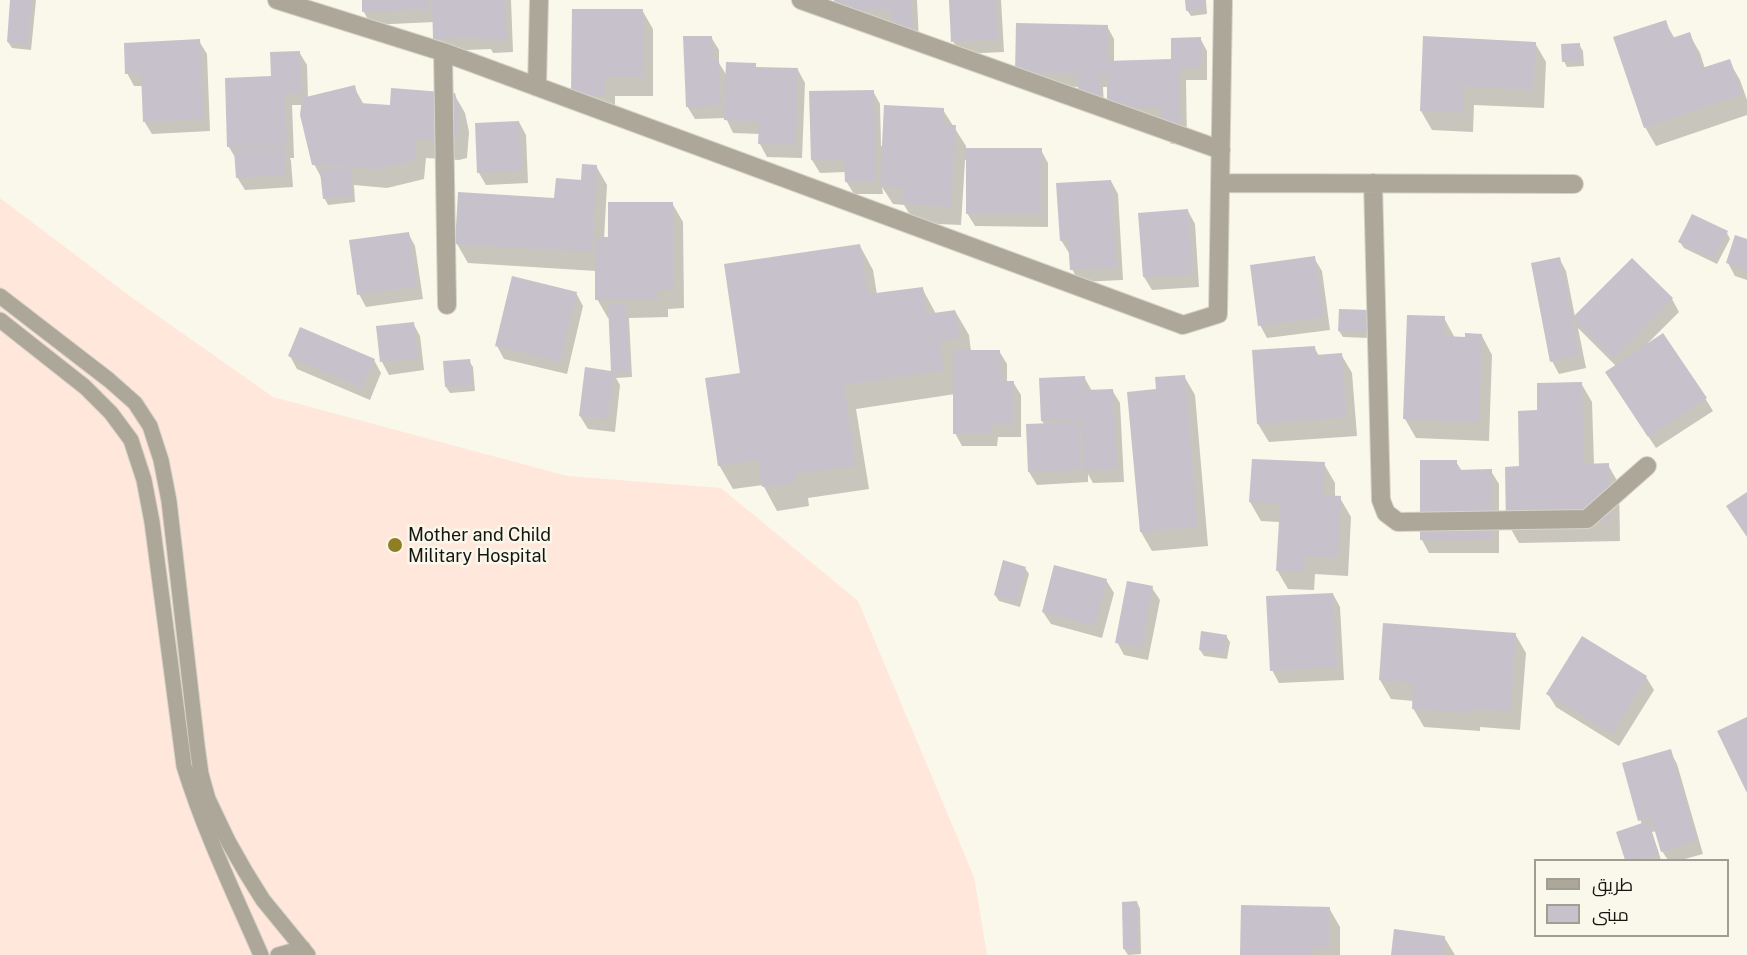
<!DOCTYPE html>
<meta charset="utf-8">
<style>
body{margin:0}
#map{position:relative;width:1747px;height:955px;overflow:hidden;background:#faf7eb;font-family:"Public Sans",Cairo,sans-serif}
canvas{display:block}
.legend{position:absolute;left:1534px;top:859px;width:195px;height:78px;box-sizing:border-box;background:#faf7eb;border:2px solid #9f9d94;margin:0;padding:8px 10px;list-style:none;font-size:18px;color:#171512}
.legend li{display:flex;align-items:center;gap:12px;height:30px}
.legend b{width:30px;border:2px solid #9f9d94}
</style>
<div id="map">
<canvas width="1747" height="955"></canvas>
<ul class="legend">
<li><b style="height:8px;background:#ada799"></b>طريق</li>
<li><b style="height:16px;background:#c6c1cb"></b>مبنى</li>
</ul>
</div>
<script>
const ctx = document.querySelector('canvas').getContext('2d');
ctx.lineJoin = 'round';
function fillPath(path, color) { ctx.fillStyle = color; ctx.fill(path, 'evenodd'); }
function stroke(path, color, width, dash) { ctx.strokeStyle = color; ctx.lineWidth = width; ctx.lineCap = dash ? 'butt' : 'round'; ctx.setLineDash(dash || []); ctx.stroke(path); }
function label(font, color, halo, rows, align = 'center') {
  ctx.font = font + ' "Public Sans",sans-serif'; ctx.lineWidth = 5; ctx.setLineDash([]); ctx.textBaseline = 'middle'; ctx.strokeStyle = halo; ctx.fillStyle = color; for (const [text, x, y, turn = 0] of rows) {
    ctx.save(); ctx.translate(x, y); ctx.rotate((+turn || 0) * Math.PI / 180); ctx.textAlign = isNaN(turn) ? turn : align; if (halo) ctx.strokeText(text, 0, 0); ctx.fillText(text, 0, 0); ctx.restore();
  }
}
fillPath(new Path2D(`
 M0 198 131 297 273 397 567 476 721 488 858 601 974 877 987 955H0Z`), '#ffe7dc');
fillPath(new Path2D(`
 M12 0H36L31 50 12 48 8 42Z
 M363 0H511L513 52 493 53 491 49 442 51 435 39 434 22 371 25 364 12Z
 M836 0H917L919 42 892 22 844 24Z
 M951 0H1001L1004 52 960 54 953 41Z
 M1186 0H1206L1207 14 1191 16 1187 10Z
 M642 10 653 29V96H615V114L572 94Z
 M1665 22 1675 39 1689 34 1700 53 1705 69 1729 61 1740 80 1747 100V115L1656 146 1645 127Z
 M1107 26 1114 39V62L1173 61 1200 38 1207 51V80H1186L1187 143 1171 144 1163 131 1116 121 1108 87H1103L1104 108 1080 87 1024 85 1016 72Z
 M711 37 719 50V63L727 76 755 65 757 68 798 70 805 83 802 158 767 157 760 144V134L733 133 726 118 695 119 687 106Z
 M199 41 207 54 210 131 152 134 144 121 143 86H134L127 73Z
 M1535 43 1546 62 1544 108 1474 105 1473 132 1432 130 1421 111Z
 M1579 45 1583 51 1584 66 1567 67 1564 61Z
 M299 52 307 65 308 98 354 87 364 105 392 107 454 94 465 113 469 132 467 158 459 160 426 158 424 179 387 188 354 185 355 202 328 205 325 199 322 179 314 164 303 105H292L294 158H290L291 161 293 187 245 190 237 177 236 159 229 147 272 77Z
 M873 91 880 104 881 146H884L943 110 966 146V149L1041 150 1048 163V227L975 226 967 213 968 160H965L961 225 915 223 904 205 893 204 882 187 883 194H854L846 181V172L820 173 812 160Z
 M519 122 526 135 528 183 486 185 479 173Z
 M596 166 607 185 604 239H610L672 203 683 222 684 308 668 309V317L629 318 632 377 616 378 620 385 615 432 588 429 580 416 613 372 610 318H608L597 299 596 271 468 263 457 244 556 200 582 182Z
 M1111 181 1118 194 1123 280 1079 282 1072 269 1071 253H1069L1061 240Z
 M1188 211 1195 224 1199 287 1152 290 1144 277Z
 M408 233 415 246 423 299 366 307 359 294Z
 M1727 233 1730 239 1717 264 1684 248 1680 242Z
 M1747 241V280L1735 276 1728 263Z
 M860 246 873 270 877 295 922 288 936 314 955 311 969 335 971 352 999 351 1007 364V382H1013L1021 395V437H998L997 446H962L955 433V394L856 409 869 489 808 498 809 506 777 511 763 485 733 489 719 465 742 375Z
 M1314 258 1322 271 1330 330 1267 338 1260 325Z
 M1559 258 1566 271 1575 317 1672 299 1679 312 1647 344 1705 398 1713 411 1656 448 1615 386 1617 367 1578 328 1586 368 1559 374 1552 361Z
 M576 293 583 306 567 374 504 359 497 346Z
 M1371 318 1370 338 1343 337 1339 331Z
 M1444 318 1455 338 1482 336 1492 355 1489 441 1416 438 1405 419Z
 M413 323 420 336 424 370 389 375 382 362Z
 M1314 347 1319 356 1341 354 1352 373 1357 436 1269 442 1258 424Z
 M290 356 374 360 381 373 370 400 297 369Z
 M469 361 473 367 475 391 450 393 446 387 444 363Z
 M1184 376 1195 395 1208 546 1152 551 1141 532 1129 393 1157 390Z
 M1084 377 1092 391 1112 390 1120 403 1124 482 1093 483 1088 474V482L1037 485 1029 472 1045 425 1042 421Z
 M1581 383 1592 402 1594 465H1608L1619 484 1620 541 1519 543 1508 524 1520 467 1539 411Z
 M1456 462 1462 471H1491L1499 484V553H1429L1422 540Z
 M1324 464 1335 483V497L1340 498 1351 517 1348 576 1315 574 1314 590 1288 589 1277 570 1280 522 1261 521 1250 502Z
 M1025 568 1029 574 1020 607 999 601 995 595Z
 M1106 580 1114 593 1102 638 1051 624 1043 612Z
 M1152 588 1160 600 1148 660 1124 655 1117 642Z
 M1333 594 1340 607 1344 680 1279 683 1272 670Z
 M1384 624 1515 634 1526 653 1520 730 1480 727V731L1424 727 1413 708 1414 701 1391 699 1380 680Z
 M1226 636 1230 642 1227 659 1204 656 1200 650Z
 M1646 677 1654 690 1619 746 1556 707 1548 694Z
 M1670 751 1677 764 1703 854 1681 860H1668L1662 851 1657 831 1652 832 1661 860H1627L1618 833 1642 825 1624 764Z
 M1137 902 1140 909 1141 954 1128 955 1124 949Z
 M1329 908 1340 927V955H1198H1241Z
 M1444 937 1455 955H1392Z`), '#0003');
fillPath(new Path2D(`
 M10 0H32L28 45 7 42Z
 M362 0H430V9L362 12Z
 M432 0H505L507 40H484V37L433 39Z
 M834 0H911L913 29 891 30 890 9 835 12Z
 M949 0H995L998 39 951 42Z
 M1185 0H1204L1205 8 1186 11Z
 M572 9H643V78H605V95H571Z
 M1666 20 1672 38 1690 32 1702 68 1730 59 1742 94 1644 128 1613 37Z
 M1016 23 1108 25 1107 61 1171 59V38L1201 37V67H1179L1181 131H1162L1161 107 1107 109V75H1100L1101 102 1078 103V74L1015 73Z
 M683 36H712L713 60H719L721 106 686 107Z
 M1423 36 1536 42 1533 90 1464 86 1463 113 1420 111Z
 M200 39 204 119 143 122 141 73 125 74 124 43Z
 M1580 43 1581 61 1562 62 1561 44Z
 M300 51 302 93H285L287 145 227 147 225 78 271 76 270 52Z
 M726 62 756 63V67L798 68 796 145 758 144 759 122 724 120Z
 M355 85 359 103 390 105 391 88 455 93 459 111 457 139 447 142 416 139 414 160 376 169 350 167 353 196 323 199 320 171 349 167 312 165 300 115 302 98Z
 M874 90 876 181 845 182 844 159 811 160 809 91Z
 M884 105 944 108V125H956L951 207 902 204 903 187 880 186Z
 M519 121 522 170 477 173 475 123Z
 M285 147 286 175 236 178 234 149Z
 M966 148H1042L1041 214H966Z
 M582 164 597 165 592 252 455 244 458 192 554 198 556 178 581 180Z
 M1111 180 1117 267 1070 270 1068 240 1060 241 1056 183Z
 M608 202H673L674 290H657L658 299 595 300V237H608Z
 M1188 209 1193 274 1143 277 1138 213Z
 M1692 214 1728 231 1714 259 1678 242Z
 M409 232 417 286 357 295 349 240Z
 M1735 235 1747 239V270L1726 263Z
 M860 244 868 294 923 287 927 314 955 310 960 338 940 341 944 370 844 385 856 466 795 474 796 482 762 487 758 460 718 466 705 378 740 373 724 264Z
 M1315 256 1324 317 1258 326 1250 265Z
 M1560 257 1572 318 1632 258 1673 298 1613 359 1572 318 1579 355 1550 362 1531 263Z
 M512 276 577 292 560 362 495 346Z
 M626 303 630 371 614 372 608 419 579 416 585 367 611 371 608 304Z
 M1339 309 1369 310 1368 332 1338 331Z
 M1407 315 1445 316 1444 336 1465 337V333L1482 334 1479 422 1403 419Z
 M414 322 418 358 380 362 376 326Z
 M300 327 375 359 362 388 288 356Z
 M1663 333 1707 398 1648 437 1605 372Z
 M1315 346 1316 355 1342 353 1347 417 1257 424 1252 350Z
 M953 350H1000L1001 381H1014V425L991 424V433L953 434Z
 M470 359 473 385 445 387 443 361Z
 M1185 375 1198 527 1140 532 1127 392 1156 389 1155 377Z
 M1085 376 1086 390 1113 389 1118 469 1084 471 1081 419 1041 421 1039 378Z
 M1582 382 1584 464 1609 463 1610 522 1506 524 1505 467 1519 466 1518 411 1537 410V383Z
 M1079 422 1081 470 1028 472 1026 424Z
 M1252 459 1325 462 1323 495 1341 496 1338 558 1305 556 1304 572 1276 571 1280 504 1249 502Z
 M1420 460H1457V470L1492 469V540H1420Z
 M1747 492V537L1726 506Z
 M1003 560 1026 567 1017 602 994 595Z
 M1054 565 1107 579 1095 626 1042 612Z
 M1127 581 1153 586 1142 647 1115 643Z
 M1333 593 1337 667 1270 671 1266 596Z
 M1383 623 1516 633 1510 712 1470 708 1469 713 1412 709 1413 683 1379 680Z
 M1201 631 1227 635 1224 654 1199 650Z
 M1582 636 1647 676 1612 734 1546 694Z
 M1747 717V793L1717 731Z
 M1671 749 1697 841 1661 852 1651 818 1638 821 1622 763Z
 M1648 821 1659 854 1637 860H1625L1616 832Z
 M1137 901 1138 949H1123L1122 902Z
 M1241 905 1330 907 1329 948H1313L1312 955H1240Z
 M1394 929 1445 936 1443 955H1391Z`), '#c6c1cb');
const service = new Path2D(`
 M0 296 109 380 135 403 150 426 161 460 169 501 197 745 201 774 208 799 228 841 245 871 263 900 308 955
 M0 320 85 387 111 413 131 440 144 480 152 522 184 766C204 831 234 893 261 955
 M278 955 303 948`);
const minor = new Path2D(`
 M277 0 443 52 1183 325 1218 314 1223 0
 M801 0 1221 150
 M443 52 447 305
 M537 87 539 0
 M1220 183 1574 184
 M1373 183 1381 500 1386 513 1398 522 1587 519 1647 466`);
stroke(service, '#d6d3c8', 17);
stroke(minor, '#d6d3c8', 20);
stroke(service, '#ada799', 15);
stroke(minor, '#ada799', 18);
for (const [x, y, r, color] of [
 [395,545,8,"#8f7e24"]
]) { const dot = new Path2D(); dot.arc(x, y, r, 0, 2 * Math.PI); ctx.fillStyle = color; ctx.fill(dot); stroke(dot, '#faf7eb', 2); }
label('18px', '#171512', '#faf7eb', [
 ["Mother and Child",408,535],
 ["Military Hospital",408,556]
], 'left');
</script>
